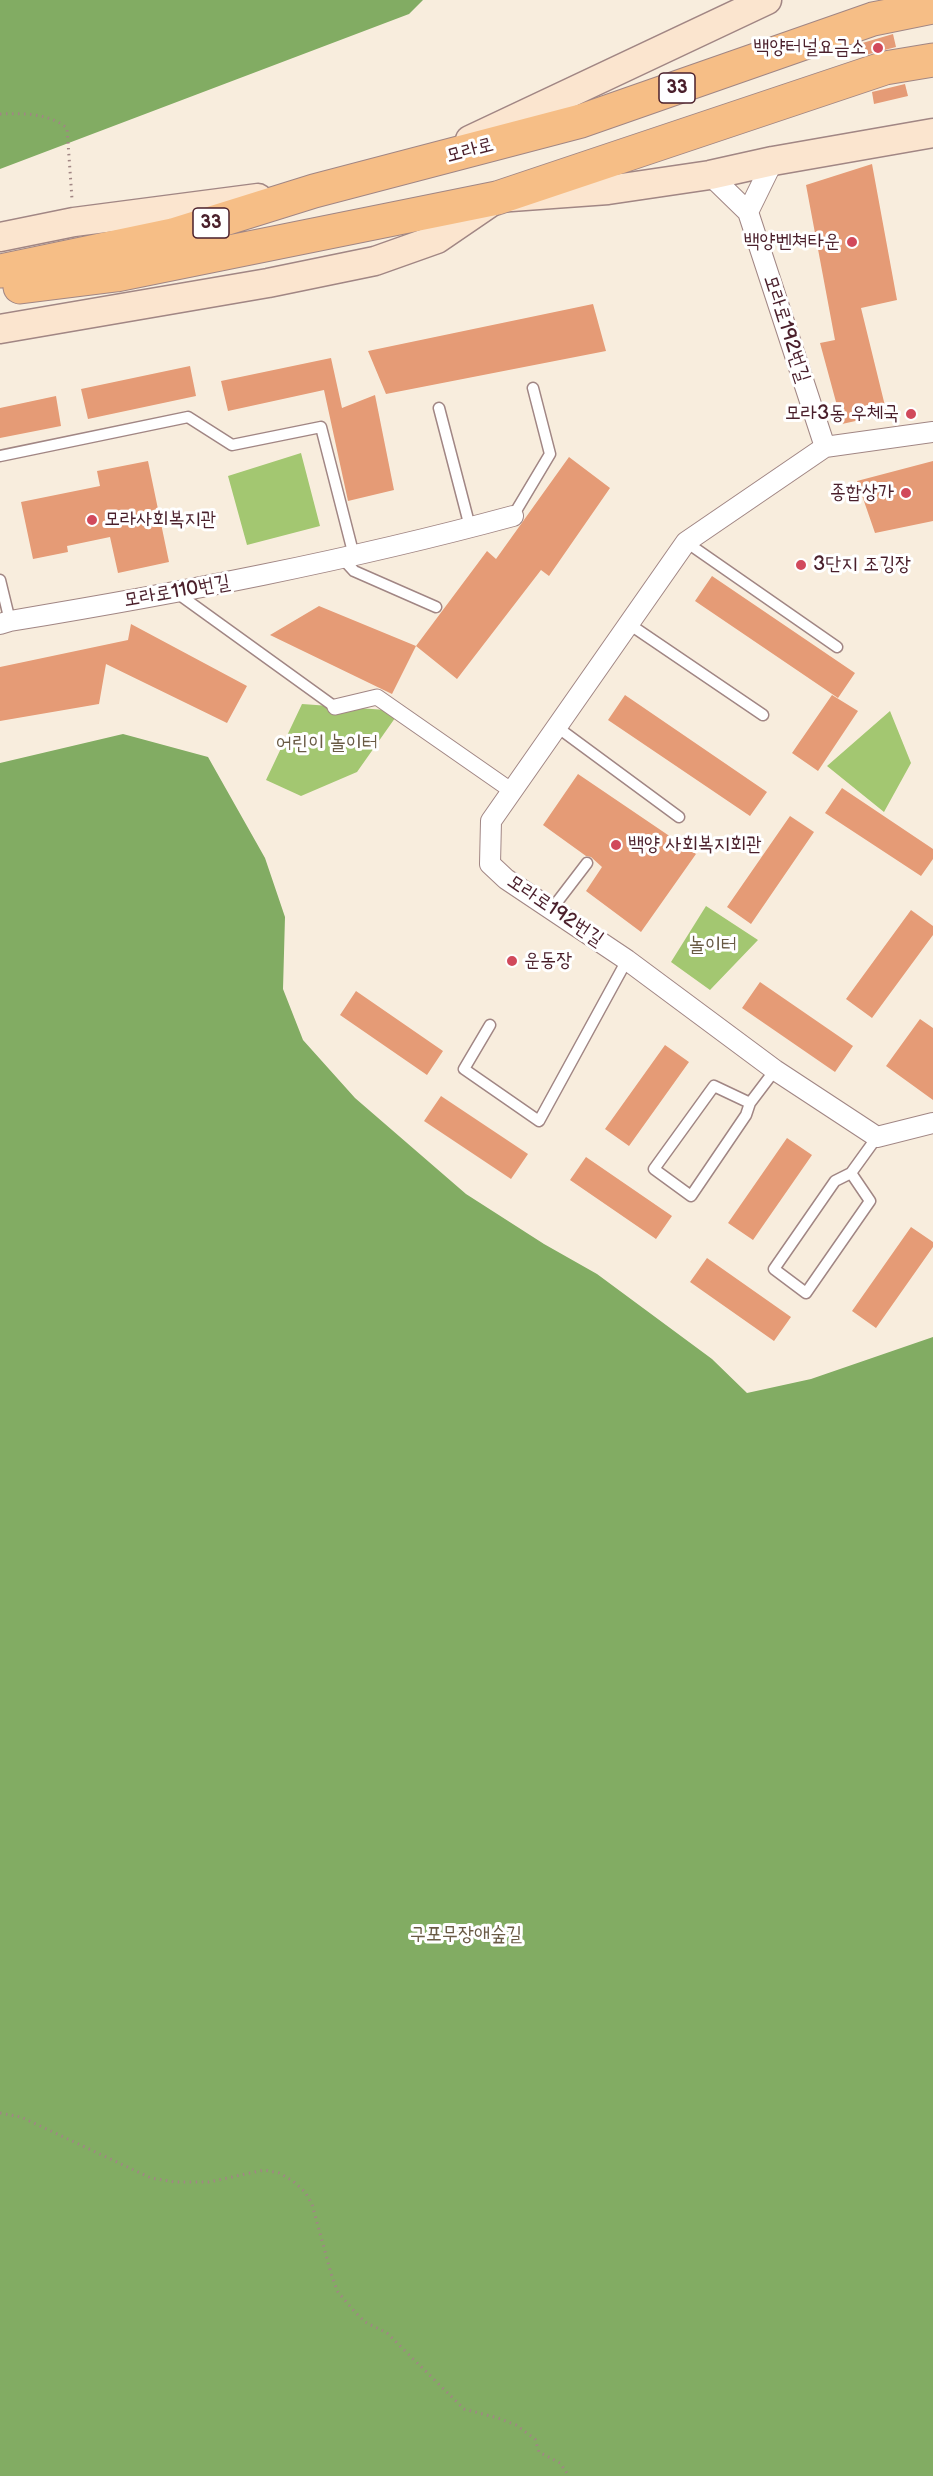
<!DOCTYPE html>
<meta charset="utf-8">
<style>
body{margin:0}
canvas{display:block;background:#f8eddd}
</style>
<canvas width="933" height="2476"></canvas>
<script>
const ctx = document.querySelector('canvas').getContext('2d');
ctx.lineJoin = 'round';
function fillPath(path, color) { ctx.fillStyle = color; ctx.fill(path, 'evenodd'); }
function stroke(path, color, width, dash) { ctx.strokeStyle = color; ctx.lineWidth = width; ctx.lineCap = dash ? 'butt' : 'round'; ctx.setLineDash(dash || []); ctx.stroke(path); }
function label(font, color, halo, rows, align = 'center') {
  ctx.font = font + ' "Balsamiq Sans","Poor Story",sans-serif'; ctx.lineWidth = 6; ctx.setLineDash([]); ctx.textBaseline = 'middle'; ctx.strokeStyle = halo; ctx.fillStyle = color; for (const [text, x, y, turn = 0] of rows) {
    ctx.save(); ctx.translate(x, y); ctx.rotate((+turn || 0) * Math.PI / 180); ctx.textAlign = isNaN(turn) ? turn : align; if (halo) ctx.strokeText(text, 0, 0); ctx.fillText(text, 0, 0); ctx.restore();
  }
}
fillPath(new Path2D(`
 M301 453 320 526 247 545 228 476Z
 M302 704 400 711 357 772 301 796 266 780Z
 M890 711 911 763 884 812 827 766Z
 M706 906 758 940 710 990 671 962Z`), '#a3c771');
fillPath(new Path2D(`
 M0 0H423L409 14 0 169Z
 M123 734 208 757 265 858 285 917 283 989 303 1040 355 1098 466 1194 544 1244 597 1274 712 1359 747 1393 811 1379 933 1337V2476H0V763Z`), '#82ac63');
fillPath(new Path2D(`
 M893 34 896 47 862 56 859 44Z
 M905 84 908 96 874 104 872 92Z
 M872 164 897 300 861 308 887 414 842 424 820 343 835 340 806 185Z
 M593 304 606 351 386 394 368 351Z
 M331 358 342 408 375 395 394 490 348 501 324 390 228 411 221 381Z
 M190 366 196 396 88 419 81 389Z
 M56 396 61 426 0 438V408Z
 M569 457 610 488 549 576 541 570 457 679 416 646 487 551 496 559Z
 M148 461 169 562 118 573 110 537 67 546 68 552 33 559 21 502 100 486 97 471Z
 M933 461V521L875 533 857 481Z
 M712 576 855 673 838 698 695 601Z
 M319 606 416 646 392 694 270 635Z
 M131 624 247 686 227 723 106 664 99 704 0 721V667L128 640Z
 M625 695 767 792 750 816 608 720Z
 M832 695 858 711 818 771 792 753Z
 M578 774 696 854 641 932 586 891 602 867 591 857 586 856 543 825Z
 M842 788 933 849V859L921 876 825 813Z
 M790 816 814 832 751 924 727 907Z
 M911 910 933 926V935L872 1018 846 999Z
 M760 982 853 1046 835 1072 742 1008Z
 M356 991 443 1051 427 1075 340 1015Z
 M920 1019 933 1028V1100L886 1066Z
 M665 1045 689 1062 629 1146 605 1129Z
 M441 1096 528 1154 511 1179 424 1121Z
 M787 1138 812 1155 753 1240 728 1223Z
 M586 1157 672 1216 656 1239 570 1180Z
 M911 1227 933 1242V1247L876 1328 852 1311Z
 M707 1258 791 1317 774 1341 690 1282Z`), '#e59b76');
const service = new Path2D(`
 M439 408 470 527
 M0 456 188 417 232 445 321 427 354 556
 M513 516 550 454 533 388
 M686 542 837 647
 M343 559 354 571 436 607
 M0 580 10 621
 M177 593 335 707
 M629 624 763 715
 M557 727 679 817
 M551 910 587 863
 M490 1025 464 1069 539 1121 627 960
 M750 1103 714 1086 654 1169 691 1196 746 1115 750 1103 775 1070
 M851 1173 835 1181 774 1269 806 1293 870 1201 851 1173 877 1137`);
const pedestrian = new Path2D(`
 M335 707 377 697 512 791`);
const minor = new Path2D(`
 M710 175 748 212 825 447
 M748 212 773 161
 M933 432 825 447 686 542 491 821 490 864 506 879 627 960 775 1070 877 1137 933 1123
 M0 624 10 621C179 593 347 561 513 516`);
const secondary = new Path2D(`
 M470 140 767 0
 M0 237 74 222 258 198
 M0 329 268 283 375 261 437 239 497 198 608 190 710 175 773 161 933 133`);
const trunk = new Path2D(`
 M0 271 173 235 314 191 581 121 873 19 933 7
 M20 287 116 275 497 198 885 68 933 60`);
stroke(service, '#a18684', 13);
stroke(pedestrian, '#a18684', 17);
stroke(minor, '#a18684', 22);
stroke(secondary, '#a18684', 31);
stroke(trunk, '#a18684', 35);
stroke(new Path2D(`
 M0 114C23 113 48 113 67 128L72 199
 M0 2113 21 2117 151 2178 174 2182H209L264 2170 279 2173 293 2181 305 2192 312 2204 332 2277 338 2292 354 2311 365 2322 387 2333 464 2409 498 2418 516 2425 535 2439 539 2452 560 2463 569 2476`), '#a18684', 3, [1.5, 4.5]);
stroke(service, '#fff', 10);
stroke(pedestrian, '#fff', 15);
stroke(minor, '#fff', 20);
stroke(secondary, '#fbe5cf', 28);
stroke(trunk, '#f6be86', 33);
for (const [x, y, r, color] of [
 [878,48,6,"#d1495b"],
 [852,242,6,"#d1495b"],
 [911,414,6,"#d1495b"],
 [906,493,6,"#d1495b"],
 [92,520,6,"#d1495b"],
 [801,565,6,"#d1495b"],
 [616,845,6,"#d1495b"],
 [512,961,6,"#d1495b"]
]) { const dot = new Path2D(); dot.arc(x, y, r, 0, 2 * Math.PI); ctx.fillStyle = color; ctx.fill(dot); stroke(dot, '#fff', 2); }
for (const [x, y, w] of [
 [677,88,36],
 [211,223,36]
]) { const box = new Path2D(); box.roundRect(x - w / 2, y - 15, w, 30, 4.5); ctx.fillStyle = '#fff'; ctx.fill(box); stroke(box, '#4a1f2b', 1.5); }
label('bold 18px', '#4a1f2b', null, [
 ["33",677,88],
 ["33",211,223]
]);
label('20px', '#4a1f2b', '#fff', [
 ["백양터널요금소",866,48],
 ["백양벤쳐타운",840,242],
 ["모라3동 우체국",899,414],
 ["종합상가",894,493],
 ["모라사회복지관",104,520,"left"],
 ["3단지 조깅장",813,565,"left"],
 ["백양 사회복지회관",628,845,"left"],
 ["운동장",524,961,"left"]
], 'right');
label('20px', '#4a1f2b', '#fff', [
 ["모라로",470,151,-15],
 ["모라로192번길",786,329,72],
 ["모라로110번길",177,592,-10],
 ["모라로192번길",555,911,34]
]);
label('20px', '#695a44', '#fff', [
 ["어린이 놀이터",327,744],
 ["놀이터",713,946],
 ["구포무장애숲길",466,1935]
]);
</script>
